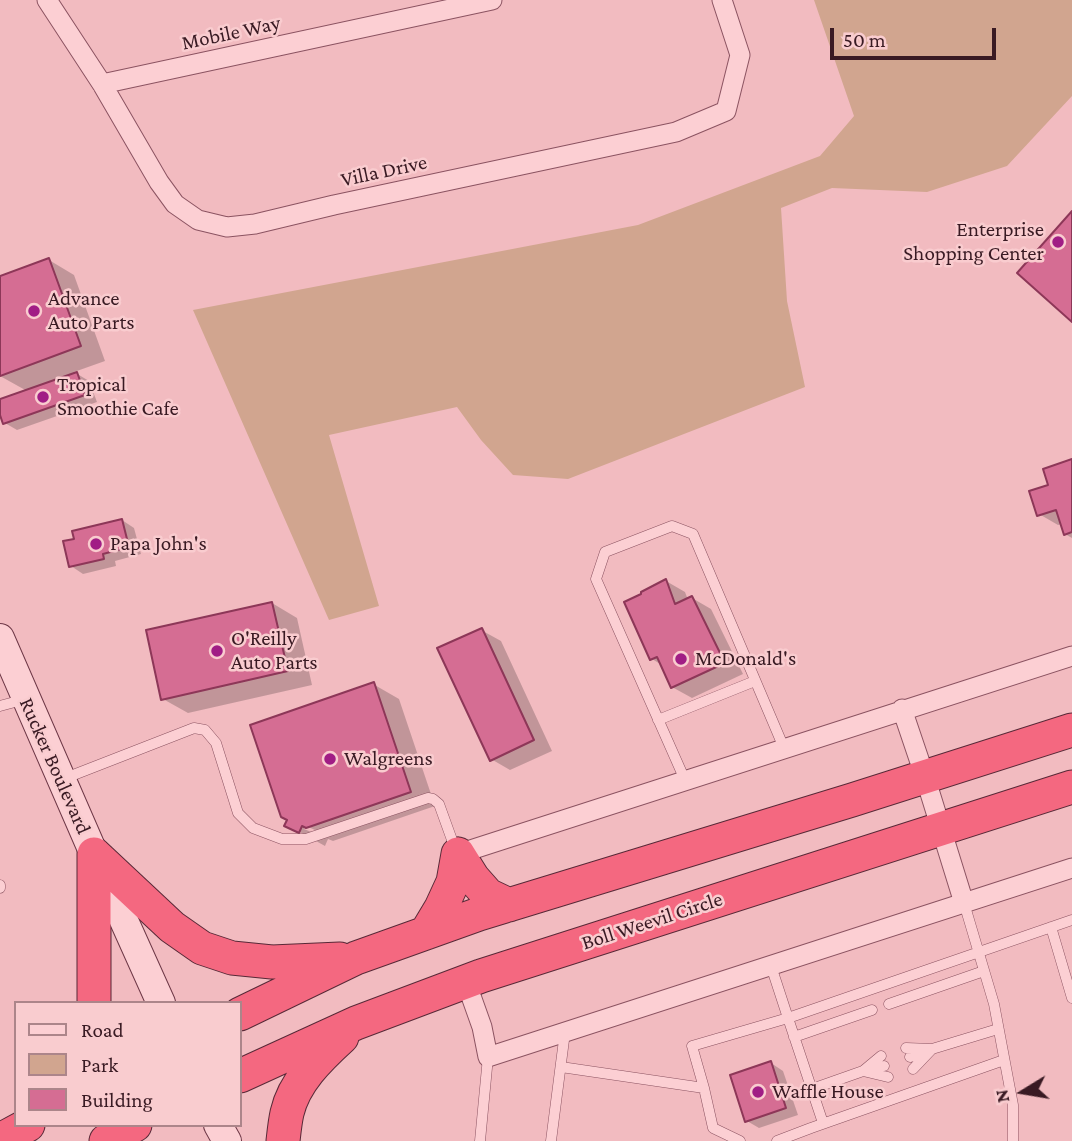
<!DOCTYPE html>
<style>
body{margin:0}
#map{position:relative;width:1072px;height:1141px;overflow:hidden;background:#f2bbc0;font-family:"Crimson Pro",serif}
canvas{display:block}
.legend{position:absolute;left:14px;top:1001px;width:228px;height:126px;box-sizing:border-box;background:#f9cccf;border:2px solid #ac858a;margin:0;padding:9px 12px;list-style:none;font-size:21px;color:#391a23}
.legend li{display:flex;align-items:center;gap:14px;height:35px}
.legend b{width:35px;border:2px solid #ac858a}
.north{position:absolute;left:988px;top:1057px;width:70px;height:70px;-webkit-text-stroke:5px #f9cccf;paint-order:stroke;rotate:259deg;font-size:19px;font-weight:700;line-height:28px;text-align:center;color:#391a23}
.north::after{content:'';display:block;margin:auto;width:24px;height:32px;background:#391a23;clip-path:polygon(50% 0,100% 100%,50% 72%,0 100%)}
.scale{position:absolute;left:830px;top:28px;width:166px;height:32px;box-sizing:border-box;border:4px solid #391a23;border-top:0;padding-left:9px;font-size:21px;line-height:24px;white-space:nowrap;color:#391a23;-webkit-text-stroke:5px #f9cccf;paint-order:stroke}
</style>
<div id="map">
<canvas width="1072" height="1141"></canvas>
<ul class="legend">
<li><b style="height:9px;background:#fccfd3"></b>Road</li>
<li><b style="height:19px;background:#d1a58f"></b>Park</li>
<li><b style="height:19px;background:#d56d93"></b>Building</li>
</ul>
<div class="north">N</div>
<div class="scale">50 m</div>
</div>
<script>
const ctx = document.querySelector('canvas').getContext('2d');
ctx.lineJoin = 'round';
function fillPath(path, color) { ctx.fillStyle = color; ctx.fill(path, 'evenodd'); }
function stroke(path, color, width, dash) { ctx.strokeStyle = color; ctx.lineWidth = width; ctx.lineCap = dash ? 'butt' : 'round'; ctx.setLineDash(dash || []); ctx.stroke(path); }
function label(font, color, halo, rows, align = 'center') {
  ctx.font = font + ' "Crimson Pro",serif'; ctx.lineWidth = 5; ctx.setLineDash([]); ctx.textBaseline = 'middle'; ctx.strokeStyle = halo; ctx.fillStyle = color; for (const [text, x, y, turn = 0] of rows) {
    ctx.save(); ctx.translate(x, y); ctx.rotate((+turn || 0) * Math.PI / 180); ctx.textAlign = isNaN(turn) ? turn : align; if (halo) ctx.strokeText(text, 0, 0); ctx.fillText(text, 0, 0); ctx.restore();
  }
}
fillPath(new Path2D(`
 M814 0H1072V96L1007 166 927 192 832 188 781 208 787 301 805 387 568 479 513 475 481 440 457 407 329 435 379 606 329 620 193 310 638 225 820 156 854 116Z`), '#d1a58f');
fillPath(new Path2D(`
 M49 260 74 275 105 361 74 372 89 381 97 402 17 430 5 423 0 409V401L27 391 0 376V278Z
 M1072 461V538L1065 534 1062 524 1058 525 1039 514Z
 M122 520 134 528 141 554 115 561 116 566 83 574 71 566 77 540Z
 M666 581 685 592 688 600 692 598 711 609 743 674 692 698 672 687 662 665 652 659Z
 M272 603 297 618 312 685 188 713 163 699Z
 M481 630 501 641 552 751 510 770 491 759Z
 M373 684 399 699 435 806 333 841 328 839 325 846 287 825ZM304 825 315 830 314 833 304 829Z
 M771 1063 783 1071 798 1115 759 1128 747 1121Z`), '#0003');
const building = new Path2D(`
 M1072 211V322L1017 273Z
 M49 258 81 346 0 376V276Z
 M77 372 85 395 3 424 0 415V399Z
 M1072 459V532L1064 535 1056 510 1037 516 1029 491 1048 485 1043 469Z
 M122 519 129 547 103 554 104 559 69 567 63 541 74 539 72 531Z
 M666 579 675 604 692 596 725 663 671 688 657 657 650 660 624 602 641 594V592Z
 M272 602 288 671 161 700 146 630Z
 M482 628 534 740 490 761 437 648Z
 M374 682 411 792 306 828 302 826 299 833 284 826 287 820 281 817 250 725Z
 M771 1061 786 1108 745 1122 730 1075Z`);
fillPath(building, '#d56d93');
stroke(building, '#8d3758', 2);
const service = new Path2D(`
 M0 706 26 699
 M658 720 755 681
 M63 779 194 728 205 730 216 743 238 813 253 828 282 839H306L428 798 433 799 439 804 456 851
 M685 780 596 579 605 552 672 526 693 534 784 748
 M0 885V888
 M964 903 994 1004 1013 1105V1141
 M1051 927 1072 998
 M771 966 788 1018 1072 920
 M889 1004 984 971
 M794 1037 872 1010
 M906 1048 932 1049
 M910 1057 928 1050
 M561 1067 704 1088 713 1128 740 1141
 M913 1069 932 1049 998 1029
 M867 1070 884 1066
 M863 1071 881 1056
 M704 1088 692 1046 788 1018 823 1123
 M812 1089 863 1071 888 1077
 M480 1141 488 1057
 M551 1141 565 1032
 M777 1141 811 1128 1004 1060`);
const minor = new Path2D(`
 M47 0 102 84 159 182 175 204 198 220 227 227 255 224 334 205 676 132 726 111 740 55 722 0
 M102 84 492 0
 M902 709 925 777 964 903
 M458 854 1072 656
 M466 982 482 1027 488 1057 1072 868`);
const secondary = new Path2D(`
 M0 638 94 854 161 1003
 M218 1125 227 1141`);
const trunk = new Path2D(`
 M94 854 172 927 202 948 232 958 272 962 340 959
 M94 854V1003
 M458 854 473 878 488 895 509 905
 M426 933 441 908 453 882 458 854
 M240 1014 356 958 479 914 852 800 1072 730
 M240 1076 356 1023 481 976 1072 787
 M0 1140 28 1125
 M106 1141 135 1125
 M283 1141C284 1132 285 1122 287 1113 294 1082 319 1058 342 1037`);
stroke(service, '#8b5361', 11);
stroke(minor, '#8b5361', 21);
stroke(secondary, '#6d3746', 30);
stroke(trunk, '#582937', 35);
stroke(service, '#fccfd3', 10);
stroke(minor, '#fccfd3', 19);
stroke(secondary, '#fccfd3', 28);
stroke(trunk, '#f46880', 33);
for (const [x, y, r, color] of [
 [1058,242,7,"#a11d85"],
 [34,311,7,"#a11d85"],
 [43,397,7,"#a11d85"],
 [96,544,7,"#a11d85"],
 [217,651,7,"#a11d85"],
 [681,659,7,"#a11d85"],
 [330,759,7,"#a11d85"],
 [758,1092,7,"#a11d85"]
]) { const dot = new Path2D(); dot.arc(x, y, r, 0, 2 * Math.PI); ctx.fillStyle = color; ctx.fill(dot); stroke(dot, '#f9cccf', 2.5); }
label('21px', '#391a23', '#f9cccf', [
 ["Mobile Way",231,33,-12],
 ["Villa Drive",384,171,-12],
 ["Rucker Boulevard",55,766,66],
 ["Boll Weevil Circle",652,921,-18]
]);
label('21px', '#391a23', '#f9cccf', [
 ["Enterprise",1044,230,"right"],
 ["Shopping Center",1044,254,"right"],
 ["Advance",48,299],
 ["Auto Parts",48,323],
 ["Tropical",57,385],
 ["Smoothie Cafe",57,409],
 ["Papa John's",110,544],
 ["O'Reilly",231,639],
 ["Auto Parts",231,663],
 ["McDonald's",695,659],
 ["Walgreens",344,759],
 ["Waffle House",772,1092]
], 'left');
</script>
